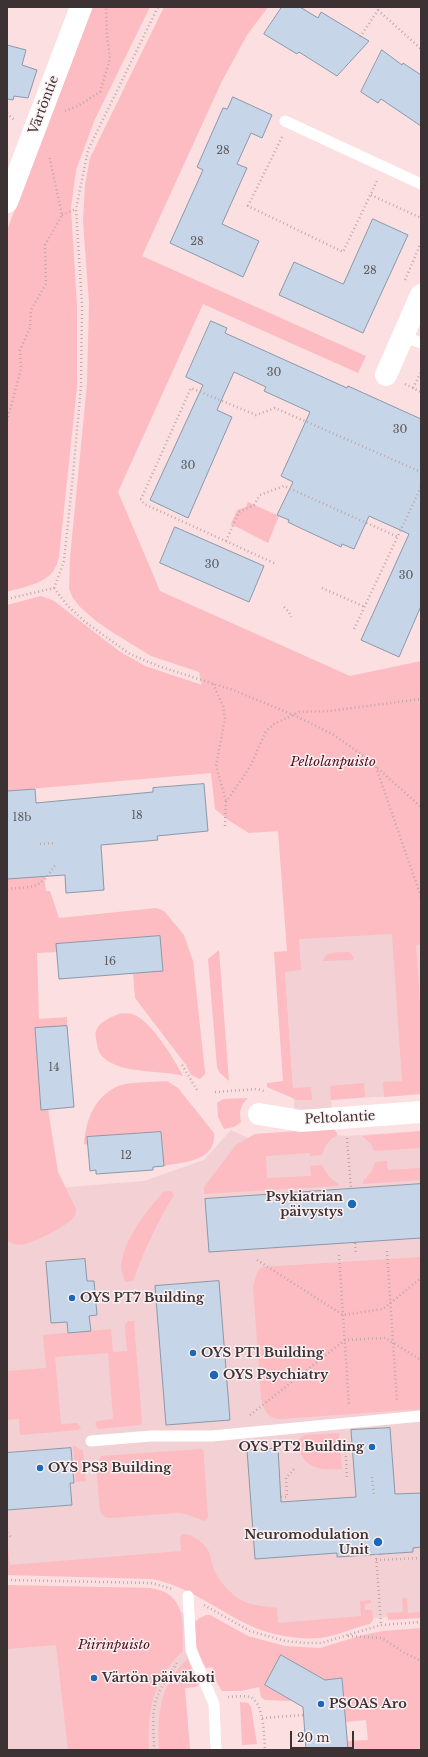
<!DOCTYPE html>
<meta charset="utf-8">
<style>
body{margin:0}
#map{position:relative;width:428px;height:1757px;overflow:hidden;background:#fbdfe1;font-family:"Libre Baskerville",serif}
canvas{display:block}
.frame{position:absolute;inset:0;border:8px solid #3d3233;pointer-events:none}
.scale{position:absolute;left:290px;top:1731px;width:64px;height:18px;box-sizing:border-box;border:2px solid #3d3233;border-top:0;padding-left:5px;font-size:12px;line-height:14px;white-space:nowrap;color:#3d3233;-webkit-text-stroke:3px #fcf1f2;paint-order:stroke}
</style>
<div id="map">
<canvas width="428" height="1757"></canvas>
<div class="frame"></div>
<div class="scale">20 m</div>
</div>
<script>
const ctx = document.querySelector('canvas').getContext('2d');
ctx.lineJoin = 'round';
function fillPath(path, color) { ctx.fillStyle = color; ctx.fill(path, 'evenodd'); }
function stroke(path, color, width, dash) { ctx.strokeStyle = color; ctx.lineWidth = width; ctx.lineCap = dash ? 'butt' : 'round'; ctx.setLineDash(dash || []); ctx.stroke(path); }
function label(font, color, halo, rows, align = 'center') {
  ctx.font = font + ' "Libre Baskerville",serif'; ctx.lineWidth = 3; ctx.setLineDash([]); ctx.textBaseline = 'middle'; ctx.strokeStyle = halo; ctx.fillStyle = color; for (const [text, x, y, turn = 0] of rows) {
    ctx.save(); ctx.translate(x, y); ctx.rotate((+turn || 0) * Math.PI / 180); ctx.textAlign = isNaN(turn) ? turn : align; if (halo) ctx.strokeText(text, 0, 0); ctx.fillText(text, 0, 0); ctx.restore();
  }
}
fillPath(new Path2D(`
 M421 923V1094L331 1100 334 1129 337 1135 347 1136 421 1131V1614L278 1627 158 1558 7 1568V1192L144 1181 204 1160 231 1130 248 1138 255 1134 296 1131 285 972 299 931Z
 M7 1594 156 1597 209 1628 166 1706 168 1750H7Z`), '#f3d0d3');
fillPath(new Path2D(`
 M93 7H150L95 119 76 170 71 208 77 306V387L59 556C58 560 57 565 55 568 47 584 22 587 7 592V230Z
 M164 7H268L247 35 222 81 142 256 366 356 358 373 203 304 118 492 160 591 350 676 421 661V944L416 945 421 1018V1094L384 1097 383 1082 402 1081 392 934 299 939 301 970 285 972 293 1088 311 1087 312 1100H297L267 1087V1083L283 1081 274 952 287 951 278 831 249 833 228 820 215 809 211 773 7 791V605L41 596 54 601 119 651 145 666 202 685 199 672 151 656 112 632 96 621 80 607 73 598 69 589 70 558 87 384 89 303 83 221 85 185 90 158Z
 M248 502 279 516 268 543 231 524 237 510 246 507Z
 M44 876 46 891H50L59 918 156 908 164 911 184 935 193 961 205 1072V1074L200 1079 191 1075 186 1065 135 998 133 973 160 936 57 944V952L37 953 39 1019 67 1017V1026L35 1029 41 1110 48 1109 58 1172 76 1209C76 1213 76 1215 73 1218 68 1225 35 1242 26 1244 19 1246 13 1244 7 1241V879Z
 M219 950 229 1081 219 1072 217 1067 208 959Z
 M349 952 354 957 353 960 323 961C326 950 339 953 349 952Z
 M122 1013C125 1014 129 1013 132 1014 151 1020 174 1059 183 1076 159 1069 123 1075 104 1058 98 1053 97 1045 96 1038 93 1023 111 1017 122 1013Z
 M167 1081 178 1088 214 1133C217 1161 184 1162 164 1166L161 1132 88 1137V1145L84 1144C86 1120 94 1097 118 1086 126 1082 156 1082 167 1081Z
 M364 1083 365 1097 331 1100 330 1086Z
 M248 1098C240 1105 239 1112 241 1122L234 1127 224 1129 218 1117 217 1103 223 1099Z
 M334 1129 337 1133V1135C329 1140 325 1145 322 1155L310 1156 309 1153 266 1156 267 1178 311 1176 310 1166 322 1165C326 1173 330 1179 338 1183L339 1186 204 1194V1187L236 1145 255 1134Z
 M421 1131V1148L374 1151 371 1144 362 1136Z
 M387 1161 388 1170 421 1168V1180L363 1184V1181L372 1171 375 1162Z
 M168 1191H171L174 1195C157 1223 144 1250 133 1281L125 1282C124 1277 121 1271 121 1267 124 1237 145 1214 163 1192Z
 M421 1257V1409L280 1419C267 1418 264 1410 261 1399L253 1286 258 1270 262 1267Z
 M128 1321H134L142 1422 140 1425 98 1429 95 1424 97 1421 113 1419 108 1353 55 1357 61 1424 77 1423 81 1428 78 1430 20 1435 19 1419 7 1420V1371L46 1368 43 1335 111 1329 113 1352 127 1351 125 1325Z
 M339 1433 342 1469C320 1470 304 1470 298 1445L300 1438 305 1435Z
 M73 1445 83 1451 86 1481 76 1482Z
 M202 1449 204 1452V1459L208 1518 204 1521 186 1514 178 1513 109 1518 105 1517 100 1512 96 1464 101 1456Z
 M182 1534C191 1533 205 1543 209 1552 211 1558 212 1564 214 1570 220 1582 229 1593 241 1600 251 1606 265 1606 277 1608L278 1623 361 1616 360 1601 371 1600V1603L365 1604V1610H372L373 1620 370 1624C354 1627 337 1636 320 1638 298 1640 271 1635 251 1626 218 1611 189 1586 152 1579L7 1575V1539L10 1565 181 1551 180 1537Z
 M7 1585 151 1588C187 1594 182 1622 183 1651 153 1678 147 1711 149 1750H68L56 1645 7 1649Z
 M402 1598H407L408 1613 421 1612V1618L388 1620 387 1613 403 1612Z
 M206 1615H210L248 1636 285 1646 320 1648 363 1635 383 1631 421 1628V1750H348L347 1741 368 1740 366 1720 346 1722 342 1678 325 1680 281 1655 265 1685 292 1701 265 1700 261 1697 259 1687 241 1691H222L217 1683 212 1667 206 1668C200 1659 190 1632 196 1622 198 1618 202 1617 206 1615Z
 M187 1659 198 1680 199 1684 196 1687 185 1688 190 1749 201 1750H159C157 1712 160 1687 187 1659Z
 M240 1702 248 1703 251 1707 257 1744 242 1745Z`), '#fcbcc1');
const building = new Path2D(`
 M282 7H300L318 18 321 12 369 41 337 76 299 52 297 54 264 34Z
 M7 45 26 50 22 65 37 70 28 98 14 96 13 100 7 99Z
 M382 50 402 65 403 63 421 75V126L381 99 378 103 361 92Z
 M233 97 272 115 262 138 251 133 237 164 247 168 222 224 259 241 243 277 170 243 203 170 197 167 223 108 227 109Z
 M373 219 408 235 363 333 279 295 294 262 343 284Z
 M211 321 227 328 225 333 347 388 348 386 421 419V606L399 657 361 640 409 534 369 516 354 549 342 544 341 547 296 526 288 522 289 520 277 515 293 482 281 476 310 412 264 391 266 387 234 372 217 410 232 417 188 518 150 500 203 385 186 377Z
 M175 527 264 566 249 602 160 563Z
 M204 784 208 831 157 836 158 840 101 845 104 890 66 893 65 875 7 879V791L35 789 36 803 153 792V788Z
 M160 936 163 971 59 979 56 944Z
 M67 1026 74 1107 41 1110 35 1028Z
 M161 1132 164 1166 153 1167V1170L96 1174V1170L90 1171 87 1137Z
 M421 1184V1238L209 1252 205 1199Z
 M85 1259 87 1281H94L97 1315 89 1316 91 1331 68 1333 67 1322 51 1323 46 1262Z
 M219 1281 230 1420 166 1425 155 1286Z
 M390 1428 395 1494 421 1493V1547L413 1548V1552L337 1557V1553L255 1559 247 1450 278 1448 281 1502 356 1497 351 1430Z
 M71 1448 74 1483H70L72 1505 7 1510V1453Z
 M281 1655 325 1680 342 1678 348 1750H306L303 1707 265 1685Z`);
fillPath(building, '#c6d5e7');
stroke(building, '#8a99aa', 1);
stroke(new Path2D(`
 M378 10 421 49
 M360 37 380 7
 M65 111 78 106 100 92 110 59 107 35 106 7
 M7 113 15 121
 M282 137 248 206 343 252 377 181
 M371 195 421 218
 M62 215 76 209
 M405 280 421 243
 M405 384 421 392
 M413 388 421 372
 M7 421 21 369 20 350 30 328 31 310 46 284 45 245 62 215 49 155
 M226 541 239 512 254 505 260 495 284 486 398 537
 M274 563 144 504 141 499 191 388 256 415 275 408 421 472
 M54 588 67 605 85 622 130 654 158 666 233 690 296 716 334 735 365 757 421 807
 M322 588 365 607
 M7 599 54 588 64 561 73 475 81 386 82 305 76 209 88 150 158 7
 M284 607 289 612 291 617
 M354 629 421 487
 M213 684 223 706 225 718 216 766 226 801
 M376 767 421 897
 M225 826 226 802 250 767 266 731 274 724 299 712 329 711 421 699
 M40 844 55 843
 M7 889C37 886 38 890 56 864
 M182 1065 197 1090
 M215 1092 257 1089 264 1091
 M347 1138 351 1189
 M355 1243 356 1254
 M387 1251 397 1402
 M339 1255 349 1406
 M257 1260 343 1315 383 1309 421 1278
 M250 1415 345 1340 385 1338 421 1360
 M345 1440 347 1479
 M372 1477 374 1496
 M281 1497H287L286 1478 295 1468
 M7 1533 11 1537
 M376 1554 381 1625
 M376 1560 421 1558
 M7 1580 151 1583 173 1589
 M204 1605 250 1631 285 1641 306 1643H321L381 1625 421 1622
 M348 1636 382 1638 403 1652 421 1661
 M228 1697C234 1697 243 1695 250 1697 264 1702 264 1737 265 1750
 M262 1718 304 1715
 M154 1750C154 1735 151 1711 157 1697 162 1684 171 1673 178 1661`), '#bfa9aa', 2.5, [1, 3]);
stroke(new Path2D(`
 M285 121 421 184
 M402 336 421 343
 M91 1441 151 1436H212L421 1416
 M188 1596 191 1650 214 1704 216 1750`), '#fff', 11);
stroke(new Path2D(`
 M7 202 81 7
 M386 375 421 295
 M259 1114 301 1121 421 1112`), '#fff', 22);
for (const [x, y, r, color] of [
 [352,1204,5,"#1a68b7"],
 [72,1298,4,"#1a68b7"],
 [193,1353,4,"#1a68b7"],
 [214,1375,5,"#1a68b7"],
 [372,1447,4,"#1a68b7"],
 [40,1468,4,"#1a68b7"],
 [378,1542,5,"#1a68b7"],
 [94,1678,4,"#1a68b7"],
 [321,1704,4,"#1a68b7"]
]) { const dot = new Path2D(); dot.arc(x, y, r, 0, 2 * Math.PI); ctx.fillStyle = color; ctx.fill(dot); stroke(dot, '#fcf1f2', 1.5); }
label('11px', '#5f5b60', null, [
 ["28",223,151],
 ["28",197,242],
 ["28",370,271],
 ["30",274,373],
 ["30",400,430],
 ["30",188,466],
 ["30",212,565],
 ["30",406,576],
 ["18",137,816],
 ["18b",22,818],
 ["16",110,962],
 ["14",54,1068],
 ["12",126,1156]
]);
label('13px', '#3d3233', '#fcf1f2', [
 ["Värtöntie",44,105,-69],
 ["Peltolantie",340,1118,-3]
]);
label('italic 13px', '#510c1c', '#fcf1f2', [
 ["Peltolanpuisto",333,762],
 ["Piirinpuisto",114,1645]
]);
label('bold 13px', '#3d3233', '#fcf1f2', [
 ["Psykiatrian",343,1197,"right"],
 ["päivystys",343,1212,"right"],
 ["OYS PT7 Building",80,1298],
 ["OYS PT1 Building",201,1353],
 ["OYS Psychiatry",223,1375],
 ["OYS PT2 Building",364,1447,"right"],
 ["OYS PS3 Building",48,1468],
 ["Neuromodulation",369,1535,"right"],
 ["Unit",369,1550,"right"],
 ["Värtön päiväkoti",102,1678],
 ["PSOAS Aro",329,1704]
], 'left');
</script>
